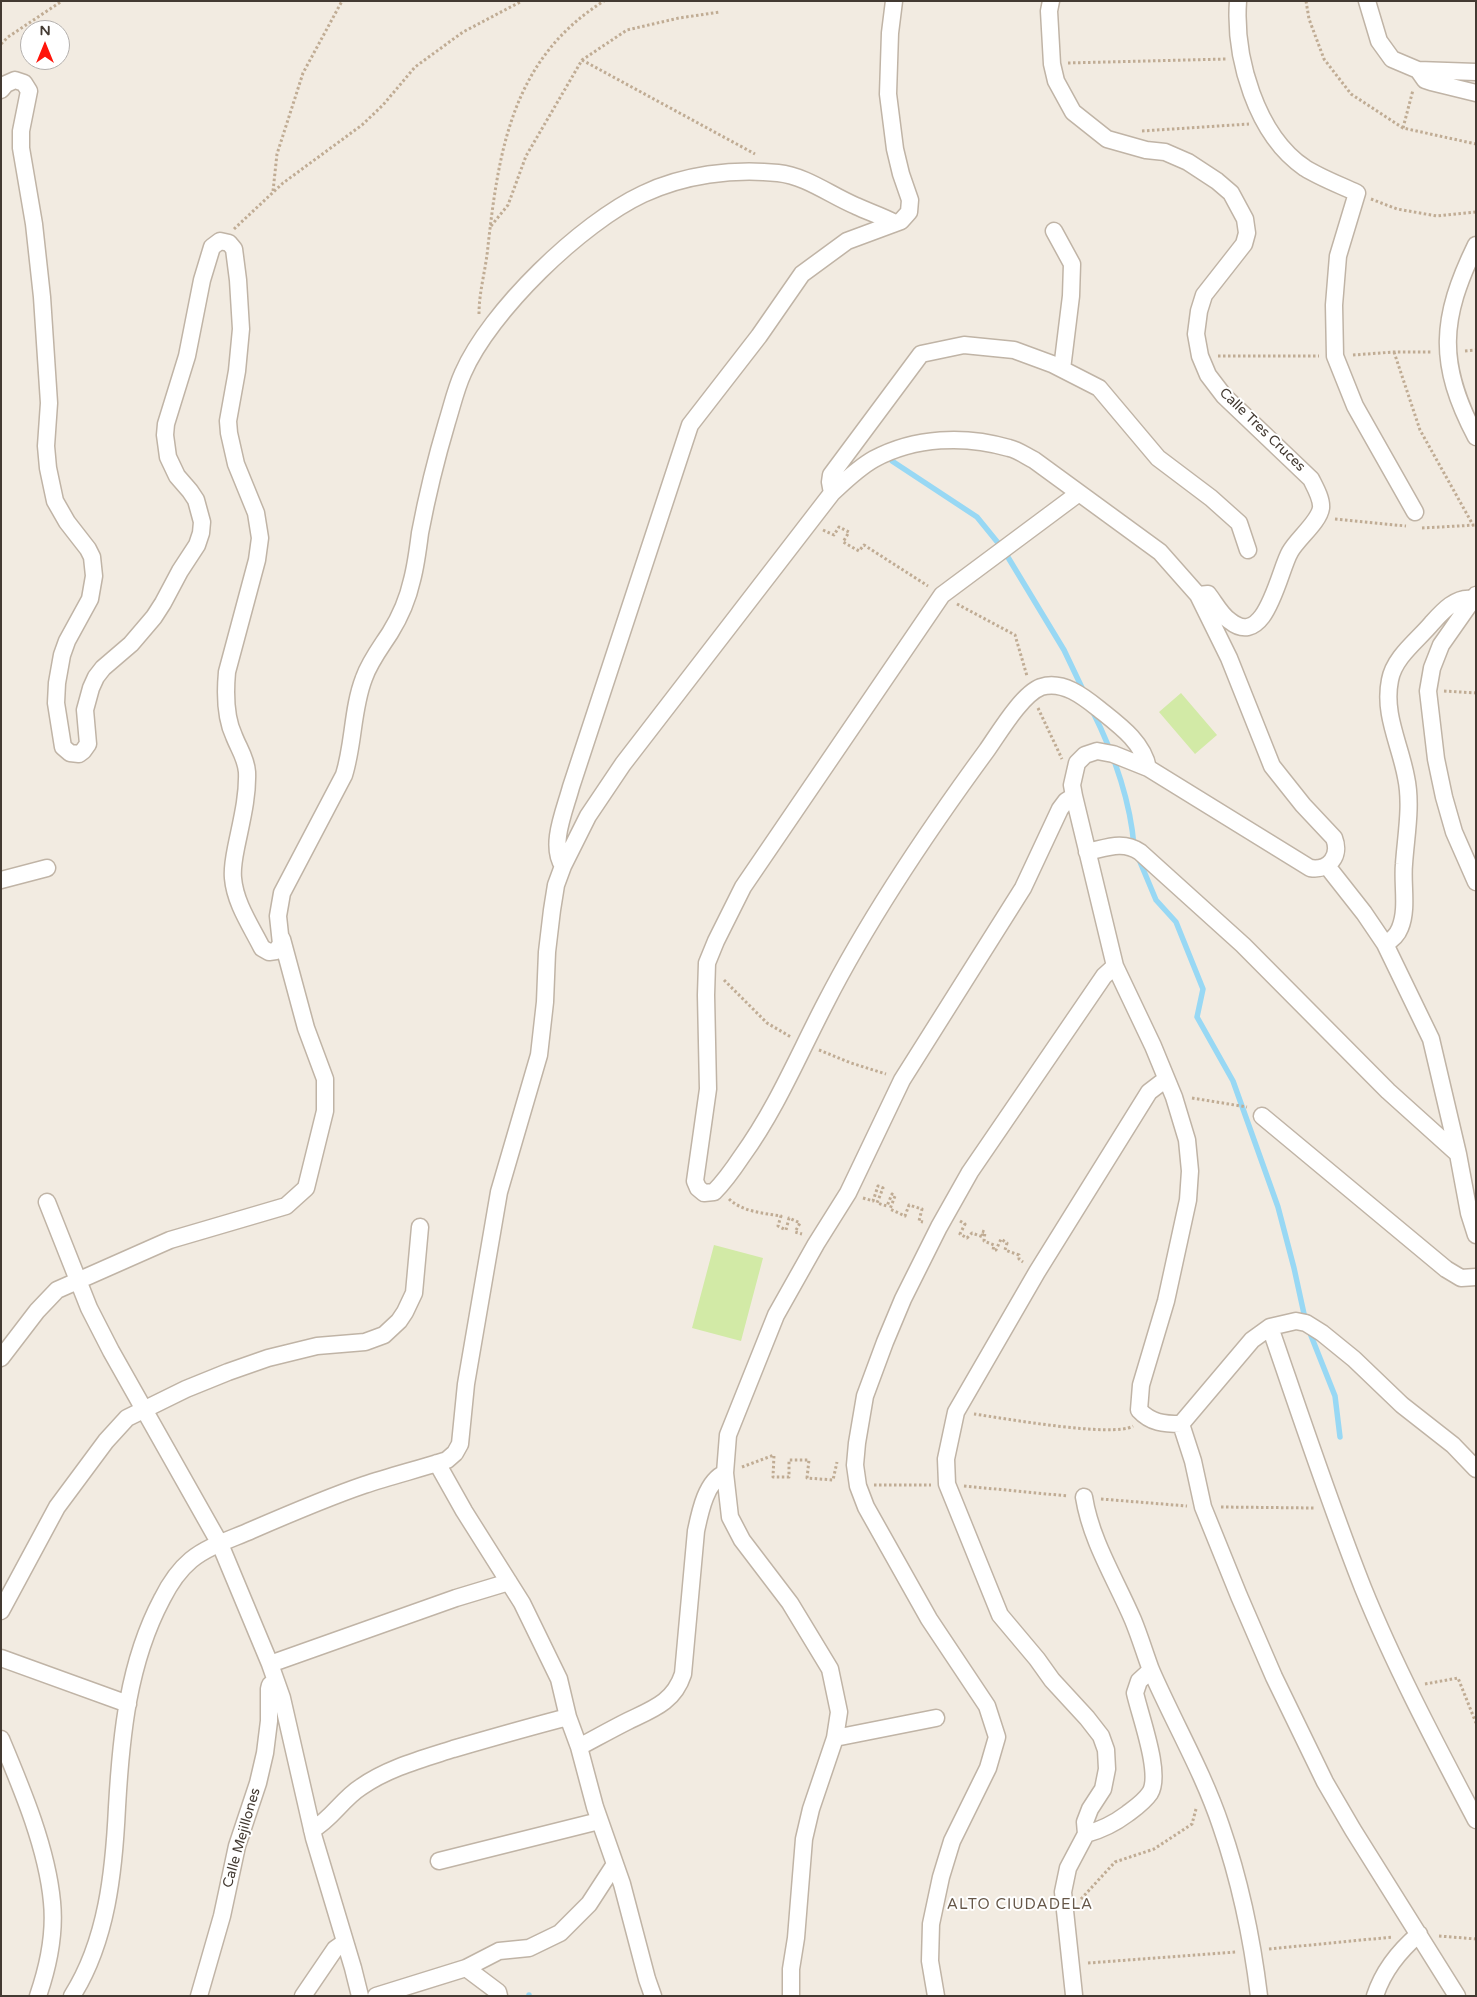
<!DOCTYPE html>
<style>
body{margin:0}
#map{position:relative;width:1477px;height:1997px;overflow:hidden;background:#f2ebe1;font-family:"Varela Round",sans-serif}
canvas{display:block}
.frame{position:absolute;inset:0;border:2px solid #433a32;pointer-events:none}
.north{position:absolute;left:20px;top:20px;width:50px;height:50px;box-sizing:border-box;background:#fff;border:1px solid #b4b0ad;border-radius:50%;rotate:0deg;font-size:14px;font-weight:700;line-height:20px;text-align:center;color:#433a32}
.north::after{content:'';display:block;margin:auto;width:18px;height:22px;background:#ff150b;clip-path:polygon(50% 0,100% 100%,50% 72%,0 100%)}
</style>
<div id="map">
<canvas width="1477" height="1997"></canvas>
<div class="frame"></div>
<div class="north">N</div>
</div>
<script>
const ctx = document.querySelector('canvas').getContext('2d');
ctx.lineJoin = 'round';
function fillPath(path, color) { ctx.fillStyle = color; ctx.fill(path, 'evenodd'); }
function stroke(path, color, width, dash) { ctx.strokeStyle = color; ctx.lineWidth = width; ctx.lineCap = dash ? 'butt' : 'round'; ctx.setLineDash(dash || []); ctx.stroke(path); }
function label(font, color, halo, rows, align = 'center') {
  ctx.font = font + ' "Varela Round",sans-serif'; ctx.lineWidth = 4; ctx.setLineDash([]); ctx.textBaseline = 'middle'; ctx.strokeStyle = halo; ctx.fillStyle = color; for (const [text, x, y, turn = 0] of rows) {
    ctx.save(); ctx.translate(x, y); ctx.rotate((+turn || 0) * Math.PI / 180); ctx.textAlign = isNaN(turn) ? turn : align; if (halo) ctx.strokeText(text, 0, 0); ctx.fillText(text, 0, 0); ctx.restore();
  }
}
fillPath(new Path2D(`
 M1181 693 1217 735 1195 754 1159 712Z
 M714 1245 763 1258 741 1341 692 1328Z`), '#d2eaa6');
stroke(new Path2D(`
 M892 461 977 517 1003 549 1064 650 1084 692
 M1092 710C1113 752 1130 798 1134 846
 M1138 857 1156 900 1176 922 1203 989 1197 1017 1233 1081 1278 1207 1294 1268 1306 1323 1335 1396 1340 1437
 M529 1995V1996`), '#98d8f4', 5.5);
const minor = new Path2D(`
 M1051 1 1049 11 1052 64 1056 81 1073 112 1107 139 1146 150 1165 152 1188 162 1217 181 1231 193 1245 219 1247 233 1244 244 1204 295 1199 311 1196 334 1200 356 1208 375 1224 396 1311 479C1315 487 1322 499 1321 508 1319 522 1297 539 1290 552 1279 570 1266 650 1230 621 1221 615 1215 603 1208 594L1198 595
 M1238 1C1234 57 1256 135 1305 168 1321 178 1340 185 1357 193L1338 256 1334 305 1335 356 1355 406 1415 512
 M1367 1 1379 41 1392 59 1418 70 1476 72
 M1418 70 1425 80 1431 82 1476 93
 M1 90 6 84 15 80 24 83 29 91 21 131V148L34 224 42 297 49 403 46 446 48 468 55 501 67 522 88 549 92 557 94 576 90 599 67 641 62 655 57 683 56 703 63 747 70 753 79 754 83 751 88 744 85 710 91 688 96 677 103 668 131 644 154 617 163 603 180 571 197 545 201 533 202 522 196 500 190 491 177 476 168 457 165 435 166 424 187 356 202 280 212 247 220 241 229 243 234 249 238 280 241 329 237 371 228 421 229 433 236 464 256 513 260 538 257 560 227 672C225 694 225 717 234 736 239 749 246 758 247 772 248 797 241 823 236 848 234 858 232 868 233 878 235 903 251 926 262 948L269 952 276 951 281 944 278 916 282 893 344 775C354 743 352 709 364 678 370 661 381 647 390 633 400 617 408 598 412 580 416 565 418 549 420 533 427 496 436 459 447 422 452 406 456 388 463 373 490 311 581 223 643 194 683 175 733 168 778 173 806 176 830 195 856 206 869 212 882 216 895 223
 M1054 231 1072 264 1071 296 1062 369
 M1476 245C1440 319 1437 363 1476 437
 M832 493 830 482 831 475 921 354 964 345 1014 350 1052 364 1099 388 1158 458 1211 498 1239 523 1248 550
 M1079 493 942 595 743 887 716 941 707 963 706 995 708 1089 695 1181 698 1188 704 1193 714 1192C725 1181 734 1168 742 1156 776 1109 798 1056 825 1004 870 916 929 829 987 750 999 733 1022 694 1041 687 1063 680 1084 697 1099 709 1119 725 1143 742 1148 768
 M1476 595 1441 645 1432 668 1428 691 1436 759 1444 797 1454 832 1476 882
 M1087 852C1106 848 1123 840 1140 852L1243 945 1388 1091 1458 1154
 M563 866C549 845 565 810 571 787L690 425 759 336 802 274 847 241 901 221 909 212 910 200 901 174 895 149 888 94 890 33 894 1
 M1327 866 1364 913 1385 944 1431 1039 1458 1154 1469 1213 1476 1235
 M1 880 47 868
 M1385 944C1392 940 1397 936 1400 928 1408 909 1402 884 1404 864 1406 835 1412 805 1406 777 1400 744 1383 714 1390 680 1394 657 1418 640 1432 623 1442 612 1456 596 1472 599
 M1262 1116 1446 1269 1461 1278 1476 1277
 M47 1202 89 1308 111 1351 220 1544 270 1664 282 1698 314 1838 353 1968 360 1996
 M1270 1327C1300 1414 1329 1502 1363 1588 1395 1667 1436 1744 1476 1820
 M1 1358 37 1311 57 1290 170 1240 286 1206 306 1188 325 1111V1079L306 1028 282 939
 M1181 1424 1193 1461 1203 1507 1239 1596 1274 1677 1325 1782 1353 1830 1457 1996
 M437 1463 464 1511 522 1603 559 1679 568 1717 579 1747 595 1807 622 1884 647 1979 653 1996
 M1084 1497C1091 1541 1116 1580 1133 1620 1140 1637 1145 1654 1151 1670 1174 1723 1203 1772 1221 1826 1240 1881 1252 1938 1259 1996
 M1 1611 57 1507 106 1441 127 1418 186 1389 228 1372 268 1358 317 1346 365 1342 384 1335 399 1321 405 1312 414 1293 420 1227
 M1 1658 128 1704
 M270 1664 456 1598 509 1582
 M835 1738 936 1718
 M1 1739C22 1789 47 1848 52 1902 55 1932 48 1967 38 1996
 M579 1747C596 1738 612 1729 628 1721 653 1709 674 1702 683 1674L696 1531C700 1512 706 1481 725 1473
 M312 1830C332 1819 342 1799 361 1787 388 1768 422 1759 453 1749 491 1738 529 1727 568 1717
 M1086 1834C1101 1830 1115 1823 1127 1814 1135 1808 1144 1802 1150 1793 1162 1774 1140 1716 1135 1693L1139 1681 1151 1670
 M439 1861 599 1821
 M466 1968 498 1992 499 1996
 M1074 1995 1063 1892 1068 1868 1086 1834 1085 1822 1090 1809 1103 1789 1107 1769 1106 1750 1101 1736 1087 1718 1052 1680 1037 1659 1000 1615 947 1484 946 1459 956 1412 1037 1272 1149 1092 1166 1079
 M72 1996C107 1941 114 1871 117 1807 121 1736 128 1663 162 1599 169 1585 179 1570 191 1560 208 1546 232 1539 252 1530 289 1514 326 1498 364 1485 391 1476 419 1469 447 1460L455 1453 460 1444 466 1384 499 1192 539 1055 545 1002 547 952 552 910 556 885 563 866 588 816 623 764 832 493C845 481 858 468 874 459 915 437 965 435 1009 448 1018 450 1026 456 1034 460L1160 552 1198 595 1229 658 1272 766 1303 805 1334 838C1341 856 1329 871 1310 868L1148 768 1113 754 1097 751 1085 755 1077 763 1072 785 1074 796 1115 966 1153 1046 1174 1097 1187 1140 1190 1171 1188 1200 1166 1301 1141 1385 1139 1410C1151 1423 1164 1424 1181 1424L1252 1340 1270 1327 1296 1321 1306 1323 1322 1333 1354 1359 1402 1405 1453 1445 1476 1469
 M199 1996 222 1916 237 1846 258 1783 265 1753 269 1721V1689L270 1685 276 1681
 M303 1996 335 1949 345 1942
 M376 1996 466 1968 499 1951 529 1948 560 1933 589 1904 615 1864
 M791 1996V1969L796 1938 804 1839 811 1809 835 1738 839 1712 830 1669 790 1603 742 1540 730 1517 725 1473 728 1435 776 1315 816 1244 848 1193 902 1080 1023 888 1060 809 1066 801 1074 796
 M936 1996 930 1961 931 1924 941 1877 952 1841 988 1768 997 1737 987 1706 929 1619 866 1507 858 1486 855 1465 857 1443 865 1396 885 1342 903 1299 939 1227 970 1172 1104 976 1115 966
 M1375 1996C1383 1971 1399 1951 1419 1934`);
stroke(minor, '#c0b4a6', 19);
stroke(new Path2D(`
 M1306 1 1309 19 1324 59 1351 94 1403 128 1476 144
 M1 44 8 37 62 1
 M582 60 755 154
 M1068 63 1226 59
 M1403 128 1413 90
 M1142 131 1249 124
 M273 191 277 154 303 73 342 1
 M1371 199 1397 209 1437 216 1476 212
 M491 226 508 205 526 156 582 60 627 30 679 18 720 12
 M234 229 283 183 362 125 383 105 415 67 463 32 522 1
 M479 314C479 291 486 269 488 246 499 148 513 58 604 1
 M1465 351 1476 350
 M1394 352 1420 430 1473 525
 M1353 355 1394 352H1432
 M1218 356H1319
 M1335 519 1406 526
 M1422 528 1476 525
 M823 530 834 535 839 527 849 532 843 542 859 551 864 545 928 586
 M957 604 1015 635 1027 676
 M1444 691 1476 693
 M1038 708 1062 759
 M724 980 767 1023 791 1037
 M819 1050 851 1063 886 1074
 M1192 1098 1247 1107
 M863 1198 873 1201 878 1186 883 1188 877 1203 887 1206 892 1194 895 1196 890 1209 905 1216 909 1205 922 1209 919 1221 923 1222
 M729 1199C743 1212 763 1213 781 1216L778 1226 786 1230 789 1218 800 1223 795 1232 802 1234
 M960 1221 965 1224 960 1234 967 1238 972 1233 983 1237 982 1231 985 1232 984 1241 994 1245 993 1250H996L1001 1239 1007 1243 1005 1250 1019 1255V1259L1023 1262
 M974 1414C1002 1418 1114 1438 1133 1426
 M742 1467 774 1455 773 1477H789V1460H809L807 1478 833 1480 837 1462
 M874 1485H931
 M964 1486 1068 1496
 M1101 1499 1187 1506
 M1221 1507 1315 1508
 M1425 1684 1458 1678 1476 1723
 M1081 1899 1115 1862 1154 1849 1192 1824 1196 1809
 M1439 1936 1476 1939
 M1269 1949 1393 1937
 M1088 1963 1236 1952`), '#c0ac94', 3, [2.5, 2.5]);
stroke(minor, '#fff', 16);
label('14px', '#433a32', '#fff', [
 ["Calle Tres Cruces",1262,430,44],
 ["Calle Mejillones",242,1838,-74]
]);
ctx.letterSpacing = '1px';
label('15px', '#665748', '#fff', [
 ["ALTO CIUDADELA",1020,1905]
]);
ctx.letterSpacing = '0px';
</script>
